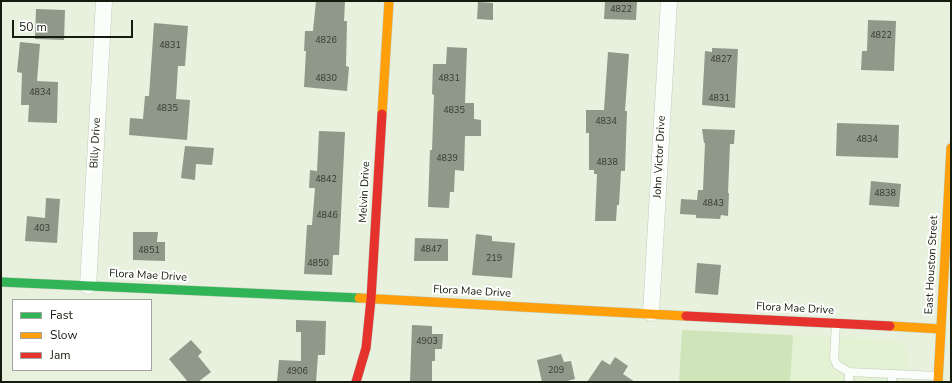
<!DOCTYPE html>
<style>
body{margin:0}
#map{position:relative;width:952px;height:383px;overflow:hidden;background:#e7f1de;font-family:"Nunito Sans",sans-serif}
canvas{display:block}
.frame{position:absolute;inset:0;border:2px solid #151b0f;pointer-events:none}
.legend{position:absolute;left:12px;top:299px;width:140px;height:72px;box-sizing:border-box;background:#fff;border:1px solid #a1a49f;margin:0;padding:5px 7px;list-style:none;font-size:12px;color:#151b0f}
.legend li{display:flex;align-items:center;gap:8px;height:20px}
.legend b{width:20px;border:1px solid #a1a49f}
.scale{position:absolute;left:12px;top:20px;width:121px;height:18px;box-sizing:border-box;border:2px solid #151b0f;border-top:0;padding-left:5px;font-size:12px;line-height:14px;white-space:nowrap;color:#151b0f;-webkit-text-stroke:3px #fff;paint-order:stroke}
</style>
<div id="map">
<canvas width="952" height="383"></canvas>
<div class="frame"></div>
<ul class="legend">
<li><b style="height:5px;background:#30b455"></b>Fast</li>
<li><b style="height:5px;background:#ff9f0a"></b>Slow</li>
<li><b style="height:5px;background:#e5322d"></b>Jam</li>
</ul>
<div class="scale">50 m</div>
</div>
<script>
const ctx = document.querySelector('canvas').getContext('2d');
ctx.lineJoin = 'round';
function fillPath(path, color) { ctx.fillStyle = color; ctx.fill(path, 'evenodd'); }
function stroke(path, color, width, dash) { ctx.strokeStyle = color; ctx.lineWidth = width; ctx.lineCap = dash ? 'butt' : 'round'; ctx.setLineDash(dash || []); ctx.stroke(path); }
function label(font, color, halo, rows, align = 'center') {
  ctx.font = font + ' "Nunito Sans",sans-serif'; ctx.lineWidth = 4; ctx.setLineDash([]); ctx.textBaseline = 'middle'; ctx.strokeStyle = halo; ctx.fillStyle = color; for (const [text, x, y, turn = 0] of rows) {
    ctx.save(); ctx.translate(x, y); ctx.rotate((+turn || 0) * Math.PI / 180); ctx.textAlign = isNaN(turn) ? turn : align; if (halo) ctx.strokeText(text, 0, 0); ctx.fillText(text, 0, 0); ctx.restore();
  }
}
fillPath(new Path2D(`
 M793 335 897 340 908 351 906 382H790Z`), '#e2f2d2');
fillPath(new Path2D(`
 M682 330 793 335 790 382H679Z`), '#cfe4b9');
fillPath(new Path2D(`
 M316 1H345L344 21H347L346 66 349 67 347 91 304 87 306 51H304L305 31H313Z
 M605 1H637L636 20 604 19Z
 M478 2 493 3V20L477 19Z
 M36 9 65 10 64 40 35 39Z
 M868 20 896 21 894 71 861 70 862 51H867Z
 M154 23 188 26 185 66H178L176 99 190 100 187 140 129 135 130 118 143 119 145 96H149Z
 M20 42 40 44 37 81 58 82 57 123 28 122 29 105H21L22 73 17 72Z
 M447 47 467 48 465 103H474V119L481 120V136H465L464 171 455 170 454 192H450L449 208 428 207 430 150H432L434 95 432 94 433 64H446Z
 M712 48 738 49 735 108 702 105 705 51 712 52Z
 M608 52 629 54 625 111H627L625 171H621L619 205H617L616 221H595L597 174H594V170H589V133H586V110H604Z
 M837 123 899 125 898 158 836 156Z
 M702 129 735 130 734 144H730L728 193H729L728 216 721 215 720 219 696 218V215L680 214 681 199 697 200 698 190H703L705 143H704Z
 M319 131 345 132 339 255H333L332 275 304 274 307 225H312L315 188H309L310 170 317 171Z
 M185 146 214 148 212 165 196 164 195 180 181 178Z
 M871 181 901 184 899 207 869 205Z
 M46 198 60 199 57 243 25 241 27 216 45 218Z
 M133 232H158L157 242H165V261L133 260Z
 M476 234 492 236V241L515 243 512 278 472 275Z
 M415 238 448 239V261H414Z
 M697 263 721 265 718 295 695 293Z
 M296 320 326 321 325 355H318L316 382H277L279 360 301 361V332H296Z
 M412 325 432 326V334H443L442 349H435V361H432V382H410Z
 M191 340 202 352 198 356 211 372 198 382H188L169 359Z
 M561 354 564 362 571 361 575 379 563 382H542L537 360Z
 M615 357 628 366 623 374 635 382H587L602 360 610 365Z`), '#909889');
const lane = new Path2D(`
 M836 324 834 358 837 365 849 372 938 376
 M849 382V372
 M892 382V374`);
const street = new Path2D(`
 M88 286 104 1
 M651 313 669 1`);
const fast = new Path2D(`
 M1 282 359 298`);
const slow = new Path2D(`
 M382 114 389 1
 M359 298 686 316
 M890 326 941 329
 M938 382 951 148`);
const jam = new Path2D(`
 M686 316 890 326
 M356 382 366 348 371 299 382 114`);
stroke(lane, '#c4ccbd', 9);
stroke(street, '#c4ccbd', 17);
stroke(fast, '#c4ccbd', 10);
stroke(slow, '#c4ccbd', 10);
stroke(jam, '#c4ccbd', 10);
stroke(lane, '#fbfdfa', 8);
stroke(street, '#fbfdfa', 16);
stroke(fast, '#30b455', 9);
stroke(slow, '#ff9f0a', 9);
stroke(jam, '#e5322d', 9);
label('9px', '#343a2e', null, [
 ["4822",621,10],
 ["4822",881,36],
 ["4826",326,41],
 ["4831",170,46],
 ["4827",721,60],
 ["4830",326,79],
 ["4831",449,79],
 ["4834",40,93],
 ["4831",719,99],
 ["4835",167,109],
 ["4835",454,111],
 ["4834",606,122],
 ["4834",867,140],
 ["4839",447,159],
 ["4838",607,163],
 ["4842",326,180],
 ["4838",885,194],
 ["4843",713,204],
 ["4846",327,216],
 ["403",42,229],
 ["4847",431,250],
 ["4851",149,251],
 ["219",494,259],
 ["4850",318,264],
 ["4903",427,342],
 ["209",556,371],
 ["4906",297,372]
]);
label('11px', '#151b0f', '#fff', [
 ["Billy Drive",96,143,-87],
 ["John Victor Drive",660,157,-87],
 ["Melvin Drive",365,192,-87],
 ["East Houston Street",932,265,-87],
 ["Flora Mae Drive",148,276,3],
 ["Flora Mae Drive",472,292,3],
 ["Flora Mae Drive",795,309,3]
]);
</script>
